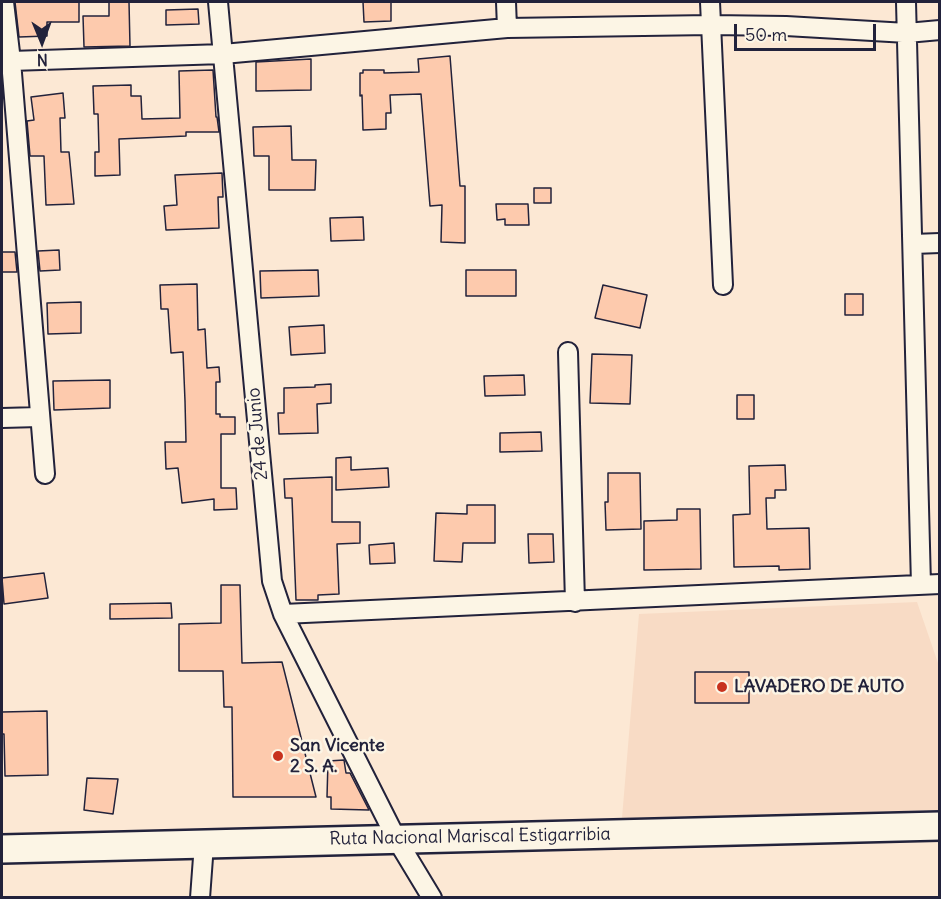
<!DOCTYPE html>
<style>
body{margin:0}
#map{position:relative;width:941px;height:899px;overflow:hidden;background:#fce8d4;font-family:Delius,sans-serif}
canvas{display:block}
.frame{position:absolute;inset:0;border:3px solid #22223b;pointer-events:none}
.north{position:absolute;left:12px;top:12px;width:60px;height:60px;-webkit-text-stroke:4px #fcf5e5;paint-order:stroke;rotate:179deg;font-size:16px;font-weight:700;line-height:24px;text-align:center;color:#22223b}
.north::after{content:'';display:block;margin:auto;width:21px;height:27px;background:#22223b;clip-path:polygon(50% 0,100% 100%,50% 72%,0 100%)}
.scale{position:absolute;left:734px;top:24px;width:142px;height:27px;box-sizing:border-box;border:3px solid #22223b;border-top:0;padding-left:8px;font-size:18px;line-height:21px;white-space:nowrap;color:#22223b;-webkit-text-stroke:4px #fcf5e5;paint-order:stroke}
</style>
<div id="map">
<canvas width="941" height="899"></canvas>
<div class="frame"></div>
<div class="north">N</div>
<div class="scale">50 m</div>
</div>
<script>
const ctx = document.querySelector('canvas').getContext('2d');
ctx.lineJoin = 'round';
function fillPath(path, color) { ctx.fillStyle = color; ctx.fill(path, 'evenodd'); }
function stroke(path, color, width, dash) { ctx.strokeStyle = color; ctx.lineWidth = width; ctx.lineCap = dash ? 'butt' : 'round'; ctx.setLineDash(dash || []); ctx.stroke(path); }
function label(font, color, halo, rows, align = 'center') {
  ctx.font = font + ' Delius,sans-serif'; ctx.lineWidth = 5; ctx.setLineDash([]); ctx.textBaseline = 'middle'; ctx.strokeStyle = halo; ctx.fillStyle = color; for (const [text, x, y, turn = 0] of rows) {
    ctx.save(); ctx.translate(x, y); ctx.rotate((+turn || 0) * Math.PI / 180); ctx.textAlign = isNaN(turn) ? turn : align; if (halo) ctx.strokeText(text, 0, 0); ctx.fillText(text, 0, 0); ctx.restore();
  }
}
fillPath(new Path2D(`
 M917 602 939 666V810L622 818 639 614Z`), '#f8dbc5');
const building = new Path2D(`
 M15 2H79V22H47V36L19 37Z
 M109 2H129L130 46 84 47 83 16H109Z
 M363 2H391V21L364 22Z
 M198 9 199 24 166 25V10Z
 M450 56 460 186H465V243L441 242 442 205 430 206 421 94 390 95 391 113H386V129L363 130 362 95 360 96V73H363V70H384V73L419 72 418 59Z
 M311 59V90L256 91V62Z
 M213 70 216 117H217L219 132H186V136L119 139 120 175 95 176V152H99L98 114H94L93 86 131 85V96H141L142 119 180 118 179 71Z
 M63 93 65 118H60L61 152H69L74 204 46 205 44 156H30L27 121 34 120 31 97Z
 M291 126 292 160H316L315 190H269V156H254L253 127Z
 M222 173 223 197H218L219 228 166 230 164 206 177 205 175 175Z
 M534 188H551V203H534Z
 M496 204H528L529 225H505V219L497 220Z
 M363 217 364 240 331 241 330 218Z
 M59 250 60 270 40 271 38 251Z
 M2 252H15L17 272H2Z
 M318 270 319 296 261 298 260 271Z
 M466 270H516V296H466Z
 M197 284 198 330 205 329 207 368 219 367 220 382H216V414H220V417H235V434H221V488H236L237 509 214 510V499L182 503 178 468 166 469 165 442H186L185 401 183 352 171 353 168 309H161L160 285Z
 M603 285 647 295 640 328 595 318Z
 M845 294H863V315H845Z
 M81 302V333L48 334 47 303Z
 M324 325 325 353 291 355 289 327Z
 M592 354 632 355 630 404 590 403Z
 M524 375 525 395 485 396 484 376Z
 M110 380V408L54 410 53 381Z
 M331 384V403L317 404 318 433 279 434 278 413H284V388L315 387V385Z
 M737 395H754V419H737Z
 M541 432 542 451 500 452V433Z
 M351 457V470L388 468 389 487 336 490V458Z
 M785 465 786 490H775V498H766L767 529 809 528 810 569 779 570V566L734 567 733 515 750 514 749 466Z
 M608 473H640L641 529 606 530 605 502H608Z
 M332 477V522H360V543L337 544 339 594 318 595V600H296L292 498H285L284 479Z
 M467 505H495V543H463L462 562 434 561 436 513 467 514Z
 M677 509H700L701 569 644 570V521L677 520Z
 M528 534H553L554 562 529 563Z
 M394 543 395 563 370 564 369 545Z
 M44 573 48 598 4 604 2 578Z
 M221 585H240L242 663 282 662 316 797H233L232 707H224L223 671H179V624L221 623Z
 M171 603 172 618 110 619V604Z
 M695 672H749V703H695Z
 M47 711 48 775 5 776 4 734H2V712Z
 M344 760 346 773H350L369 810 331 809V797H327L328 761Z
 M87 778 118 779 113 814 84 810Z`);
fillPath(building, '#fdcaad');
stroke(building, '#22223b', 1.5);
const minor = new Path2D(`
 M4 2 11 61 45 474
 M218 2 272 581 283 614 397 840 432 898
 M506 2 507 28
 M710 2 723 285
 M906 2 921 585
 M11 61 223 54 507 28 711 25 786 26 907 33 940 30
 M913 244 940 243
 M568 352 575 602
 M2 418 39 417
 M283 614 940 584
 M200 898 204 844`);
const primary = new Path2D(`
 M2 849 940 826`);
stroke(minor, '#22223b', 22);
stroke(primary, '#22223b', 32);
stroke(minor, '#fcf5e5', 18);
stroke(primary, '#fcf5e5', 27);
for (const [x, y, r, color] of [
 [722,687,6,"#c8321e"],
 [278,756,6,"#c8321e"]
]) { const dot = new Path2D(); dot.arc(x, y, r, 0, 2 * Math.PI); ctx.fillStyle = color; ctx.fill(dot); stroke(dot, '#fcf5e5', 2); }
label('18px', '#22223b', '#fcf5e5', [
 ["24 de Junio",258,434,-95],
 ["Ruta Nacional Mariscal Estigarribia",470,837,-1]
]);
label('bold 18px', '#22223b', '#fcf5e5', [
 ["LAVADERO DE AUTO",734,687],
 ["San Vicente",290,746],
 ["2 S. A.",290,767]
], 'left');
</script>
